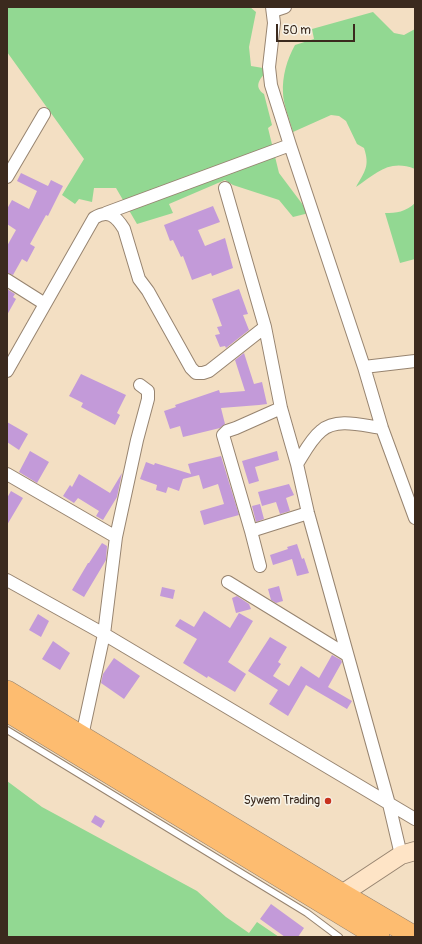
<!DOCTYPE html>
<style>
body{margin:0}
#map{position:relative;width:422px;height:944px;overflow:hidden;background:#f3dfc3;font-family:Pangolin,sans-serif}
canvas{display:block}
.frame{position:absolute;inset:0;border:8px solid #3b2a1e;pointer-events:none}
.scale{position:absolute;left:276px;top:24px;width:79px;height:18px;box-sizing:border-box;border:2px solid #3b2a1e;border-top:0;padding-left:5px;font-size:12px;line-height:14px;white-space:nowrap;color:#3b2a1e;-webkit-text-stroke:3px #f7f3e8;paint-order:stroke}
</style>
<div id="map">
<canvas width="422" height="944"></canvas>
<div class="frame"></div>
<div class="scale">50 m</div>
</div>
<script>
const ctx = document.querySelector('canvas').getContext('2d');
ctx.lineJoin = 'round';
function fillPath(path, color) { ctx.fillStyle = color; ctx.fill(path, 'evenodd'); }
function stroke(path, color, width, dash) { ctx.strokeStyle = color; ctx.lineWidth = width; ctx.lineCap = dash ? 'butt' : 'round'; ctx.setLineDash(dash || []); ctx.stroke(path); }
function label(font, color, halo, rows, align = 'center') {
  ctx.font = font + ' Pangolin,sans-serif'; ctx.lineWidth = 3; ctx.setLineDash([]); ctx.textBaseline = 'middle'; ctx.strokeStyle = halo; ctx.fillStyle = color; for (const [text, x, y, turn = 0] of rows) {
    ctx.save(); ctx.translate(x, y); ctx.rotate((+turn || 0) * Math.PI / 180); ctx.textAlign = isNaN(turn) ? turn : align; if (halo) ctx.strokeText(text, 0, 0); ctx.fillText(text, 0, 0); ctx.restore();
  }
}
fillPath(new Path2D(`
 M7 7H250L256 12 249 47 251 66 263 68 265 73C259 80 254 87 264 94L272 125 268 128 279 173 309 213 293 217 279 200 233 185 225 180 169 204 173 213 137 224 116 188H94L92 202 79 199 75 204 62 195 84 159 7 52Z
 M373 12 394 33 404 35 415 29V169C389 159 377 173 356 187 365 171 370 166 364 148L357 144 346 121 339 116 331 115 293 132C290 120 283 104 283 93 282 77 287 59 295 45L314 39 312 29Z
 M415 203V259L400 263 385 213C396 213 406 212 415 203Z
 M7 781 42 807 197 891 226 917 249 933 257 922 279 937H7Z`), '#92d892');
fillPath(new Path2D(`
 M21 173 48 186 51 180 63 186 48 216 46 215 30 244 35 247 27 262 22 259 13 275 7 273V246L16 230 7 224V209L12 200 29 209 37 191 17 181Z
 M213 206 220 222 198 230 205 246 225 238 233 268 212 276 211 273 192 280 183 256 181 257 173 240 170 241 164 225Z
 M7 289 15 294 13 297 16 299 7 315Z
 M239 289 248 314 243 315 249 330 226 348 225 346 220 347 215 335 220 334 217 327 222 326 212 299Z
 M244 353 254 384 262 382 267 404 259 405 221 408 225 424 220 428 183 437 180 426 170 429 164 411 176 407 175 405 219 390 220 393 245 391 235 360Z
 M81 374 126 395 117 413 120 415 115 425 81 407 83 403 69 396Z
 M7 422 28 434 19 450 7 442Z
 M30 451 49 462 37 483 19 472Z
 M277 451 279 460 255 467 259 481 249 484 242 461Z
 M221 456 239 515 228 518 204 525 200 511 224 504 218 484 203 489 199 475 183 479 179 491 168 487 166 493 156 490 157 485 140 479 146 462 154 465 155 463 191 474 188 464Z
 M122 473 117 497 103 520 96 516 99 511 78 498 74 503 63 496 70 485 72 487 79 474 110 493Z
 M289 484 294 495 286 498 290 511 280 514 276 502 262 506 258 492Z
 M11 491 23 498 7 525V498Z
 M260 504 264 519 256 522 252 506Z
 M102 543 107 546 106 560 84 597 72 590 88 563H89Z
 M297 544 302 559 304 558 309 573 297 576 292 559 273 565 270 555 288 549 287 547Z
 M279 586 283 601 276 603 271 600 268 589Z
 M162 587 175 590 173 599 160 596Z
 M237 596 249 604 251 609 236 613 232 598Z
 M204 611 230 628 239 613 253 621 228 662 246 674 235 692 208 676 207 678 183 663 197 639 175 626 180 619 194 627Z
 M38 614 49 621 41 637 29 630Z
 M270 637 287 647 278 662 281 664 273 676 289 686 301 666 319 678 332 655 341 660 342 662 328 687 352 701 347 709 306 685 288 716 269 704 278 690 248 671Z
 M53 641 70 653 60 670 42 659Z
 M114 658 140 676 124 699 101 683 103 674Z
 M95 815 105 821 101 828 91 822Z
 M271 904 304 928 298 937H285L260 919Z`), '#c39ad9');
const service = new Path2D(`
 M7 730 307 913 339 937`);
const minor = new Path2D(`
 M272 7 274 23 269 67 271 85 290 145 364 367 382 428 415 518
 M273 11 285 7
 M7 177 44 114
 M225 188 265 327 281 408 297 464 308 513 389 804 401 855
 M106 213 290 145
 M7 280 45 304
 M364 367 415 361
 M7 371 94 218C108 209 116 216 124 229L139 279 148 291 191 368 196 373H203L209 371 265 327
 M297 464C304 453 311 439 321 431 337 417 364 426 382 428
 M7 474 116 537
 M251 531 308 513
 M260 566 251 531 223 435 227 431 236 428 281 408
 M7 580 104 634 415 819
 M228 582 347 655
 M82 736 104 634 116 537 137 440 148 399V391L140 385`);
const secondary = new Path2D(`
 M342 894 401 855 415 851`);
const trunk = new Path2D(`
 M7 691 342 894 415 937
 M7 711 379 937`);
stroke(service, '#978470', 8);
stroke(minor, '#978470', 14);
stroke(secondary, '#978470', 20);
stroke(trunk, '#978470', 22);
stroke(service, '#fff', 6);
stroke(minor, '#fff', 12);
stroke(secondary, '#fee4c6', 18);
stroke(trunk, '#fdbc70', 21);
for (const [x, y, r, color] of [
 [328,801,4,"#c8321e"]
]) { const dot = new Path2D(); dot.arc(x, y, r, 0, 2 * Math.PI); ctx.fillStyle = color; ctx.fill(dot); stroke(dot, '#f7f3e8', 1.5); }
label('12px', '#3b2a1e', '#f7f3e8', [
 ["Sywem Trading",320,801]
], 'right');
</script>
